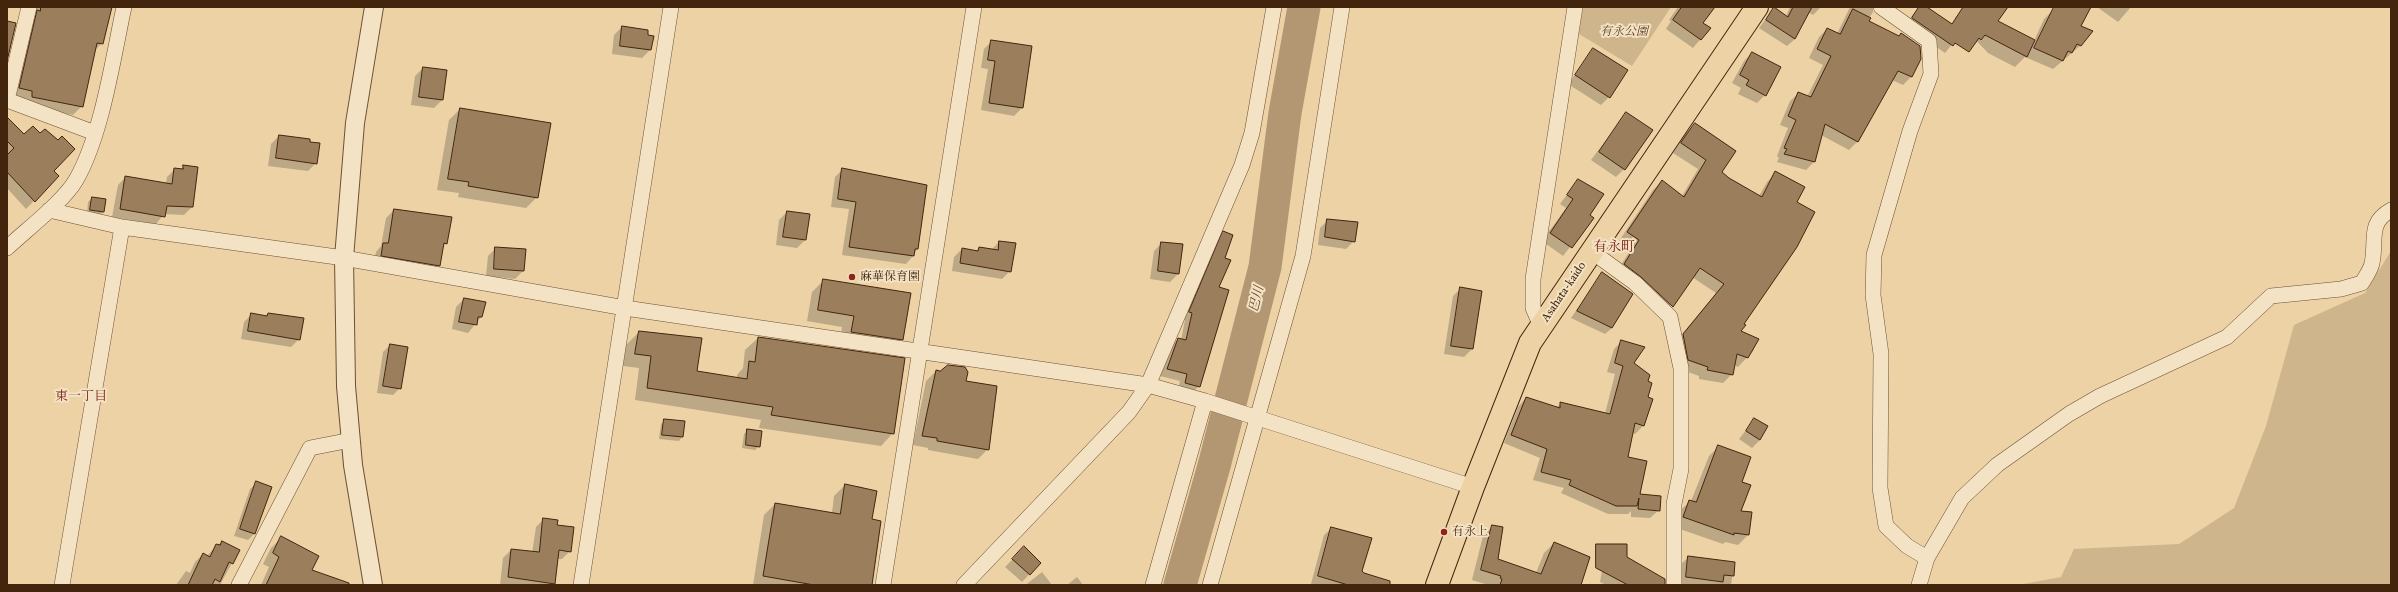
<!DOCTYPE html>
<meta charset="utf-8">
<style>
body{margin:0}
#map{position:relative;width:2398px;height:592px;overflow:hidden;background:#ecd2a5;font-family:"IM FELL Great Primer",serif}
canvas{display:block}
.frame{position:absolute;inset:0;border:8px solid #43250e;pointer-events:none}
</style>
<div id="map">
<canvas width="2398" height="592"></canvas>
<div class="frame"></div>
</div>
<script>
const ctx = document.querySelector('canvas').getContext('2d');
ctx.lineJoin = 'round';
function fillPath(path, color) { ctx.fillStyle = color; ctx.fill(path, 'evenodd'); }
function stroke(path, color, width, dash) { ctx.strokeStyle = color; ctx.lineWidth = width; ctx.lineCap = dash ? 'butt' : 'round'; ctx.setLineDash(dash || []); ctx.stroke(path); }
function label(font, color, halo, rows, align = 'center') {
  ctx.font = font + ' "IM FELL Great Primer","Noto Serif JP",serif'; ctx.lineWidth = 4; ctx.setLineDash([]); ctx.textBaseline = 'middle'; ctx.strokeStyle = halo; ctx.fillStyle = color; for (const [text, x, y, turn = 0] of rows) {
    ctx.save(); ctx.translate(x, y); ctx.rotate((+turn || 0) * Math.PI / 180); ctx.textAlign = isNaN(turn) ? turn : align; if (halo) ctx.strokeText(text, 0, 0); ctx.fillText(text, 0, 0); ctx.restore();
  }
}
fillPath(new Path2D(`
 M1583 7H1671L1632 66 1579 34Z
 M2391 251V585H2018L2061 577 2074 549 2179 544 2234 508 2266 426 2294 325 2365 293Z`), '#cfb58b');
fillPath(new Path2D(`
 M30 7H111L102 43 94 51 82 106 73 115 22 105 11 97Z
 M1678 7H1701L1702 23 1709 29 1693 48 1666 29 1671 21 1669 20Z
 M1790 7H1821L1813 15 1808 12 1795 39 1787 46 1759 28 1774 8 1786 16Z
 M1850 7H1873V12L1867 21 1911 77 1903 85 1892 80 1857 142 1849 150 1821 135 1814 162 1806 170 1777 162 1779 158 1777 156 1788 128 1780 125 1790 101 1799 93 1807 97 1823 65 1809 58 1819 37 1827 29 1837 34Z
 M1919 7H1925L1962 32 1945 53 1905 25Z
 M1965 7H2007L1996 21 2034 41 2044 19 2056 7H2089L2080 26 2091 31 2080 46 2053 69 2025 57 2015 67 1988 53 1955 18Z
 M2097 7H2131L2118 22Z
 M622 27 650 50 642 58 612 54 614 35Z
 M992 41 1022 108 1014 116 981 110 988 69 981 68 984 49Z
 M1594 49 1609 97 1601 105 1568 84Z
 M1752 53 1765 95 1757 103 1738 94 1741 88 1732 83 1744 61Z
 M423 68 442 100 434 108 411 105 415 76Z
 M460 109 537 197 526 208 458 197 459 193 437 190 449 120Z
 M1626 113 1624 169 1616 177 1591 160Z
 M1695 124 1720 172 1728 179 1759 196 1767 182 1776 173 1743 324 1740 332 1758 339 1753 351 1738 367 1734 365 1732 374 1723 383 1699 379V376L1680 369 1674 344 1716 293 1692 277 1663 315 1616 273 1631 249 1619 241 1653 190 1662 181 1682 196 1698 169 1673 153 1686 133Z
 M7 127 58 176 26 209 7 188Z
 M279 136 316 163 308 171 268 166 271 144Z
 M184 166 192 207 184 215 164 214 156 224 112 217 118 185 126 177 166 184 167 177 175 169 180 170Z
 M843 169 917 249 913 256 906 264 842 255 849 209 831 207 835 177Z
 M1578 180 1589 215 1593 218 1563 256 1542 241 1566 208 1560 204Z
 M92 198 103 212 100 216 87 214 88 202Z
 M394 210 446 243 442 247 439 266 431 274 374 263 376 252 381 246 386 218Z
 M787 212 805 240 797 248 776 245 779 220Z
 M1328 220 1354 241 1346 249 1318 245 1320 228Z
 M1224 232V258L1218 287 1228 291 1205 372 1202 375 1199 386 1191 394 1178 390 1180 381 1160 376 1171 347 1178 339 1181 340 1185 320 1182 319 1216 240Z
 M999 242 1010 271 1002 279 952 271 954 257 962 249 976 251 979 248 991 250Z
 M1162 243 1178 274 1170 282 1150 279 1154 251Z
 M496 248 523 271 515 279 486 276 488 256Z
 M1602 273 1612 328 1605 334 1571 318Z
 M824 280 902 339 891 351 840 344 842 327 807 321 812 292Z
 M1461 288 1472 349 1464 357 1444 354 1453 296Z
 M464 299 481 317 468 333 452 329 456 307Z
 M252 314 265 316 268 314 299 339 291 347 241 339 244 322Z
 M639 332 695 372 737 378V375L743 368 745 350 758 338 893 433 881 446 759 428 761 420 635 400 639 368 623 366 626 345Z
 M1622 341 1633 363 1647 382 1643 426 1635 434 1632 433 1627 458 1639 495 1659 510 1650 518 1631 517V511L1628 514H1608L1561 493 1564 488 1533 480 1540 458 1504 443 1518 407 1526 398 1556 408 1561 403 1605 414 1615 374 1607 372 1614 349Z
 M390 345 400 388 393 395 377 393 383 352Z
 M936 371 965 381 988 449 978 459 928 450V448L913 445 926 381Z
 M665 420 684 422 682 437 679 441 659 439 661 424Z
 M1754 420 1760 440 1752 448 1739 439Z
 M748 430 759 446 755 450 742 448 744 434Z
 M1719 446 1741 482 1739 511 1751 513 1748 535 1738 545 1725 542 1723 544 1674 527 1679 511 1691 501 1709 456Z
 M257 483 254 534 248 540 234 536 250 489Z
 M845 485 863 487 871 520V585H753L764 515 775 504 832 513 834 496Z
 M544 519 556 526 570 551 562 559H557L554 584 500 585 503 558 511 550 532 553 536 527Z
 M1493 526 1497 559 1536 573 1544 553 1554 543 1578 585H1488L1472 580 1483 536Z
 M1332 528 1361 571 1375 577 1372 585 1311 584 1324 535Z
 M281 538 288 585H261L269 567 263 564 271 548Z
 M222 542 239 550 220 585H176L186 571 190 573 195 562 203 554 207 556 217 545Z
 M1605 553 1626 558 1656 585H1606L1600 582Z
 M1017 555 1040 563 1022 582 1005 567Z
 M1689 557 1734 563 1731 585H1678L1681 564Z
 M1042 572 1052 585H1026L1028 583Z
 M1077 577 1083 585H1067Z`), '#0003');
stroke(new Path2D(`
 M1180 585 1214 466 1265 267 1285 113 1304 7`), '#b39772', 33);
const building = new Path2D(`
 M41 7H112L103 44 97 43 83 107 32 97V91L19 88 37 10 40 11Z
 M1682 7H1715L1703 23 1711 28 1701 40 1673 20Z
 M1774 7 1788 17 1793 7H1812L1795 39 1766 20Z
 M1919 7H1927L1952 24 1963 7H2008L1998 21 2035 40 2027 57 1985 35 1981 40 1979 38 1969 52 1955 43 1953 46 1912 18Z
 M2054 7H2091L2081 26 2093 31 2081 46 2077 44 2072 53 2068 51 2063 61 2034 48Z
 M1853 9 1871 18 1869 21 1899 36 1901 33 1920 46 1921 59 1912 77 1898 71 1858 142 1825 124 1815 162 1784 154 1787 149 1784 148 1796 120 1788 116 1798 92 1811 97 1831 56 1817 49 1827 28 1840 34Z
 M7 21 16 23 7 61Z
 M622 26 648 30V35L654 36 651 50 620 46Z
 M991 40 1032 46 1023 108 989 103 995 61 988 60Z
 M1593 48 1628 70 1610 98 1575 75Z
 M1752 52 1781 67 1766 96 1746 85 1749 80 1740 75Z
 M423 67 447 70 443 100 419 97Z
 M460 108 551 123 538 198 468 186 469 182 448 179Z
 M1626 112 1653 130 1625 170 1599 152Z
 M7 117 24 134 33 126 40 133 45 129 58 140 62 136 75 149 54 171 59 176 35 202 7 172V155L14 148 7 141Z
 M1695 123 1736 151 1722 172 1729 178 1762 197 1775 171 1805 187 1797 202 1815 212 1797 247 1744 324 1746 325 1741 331 1759 339 1748 358 1737 354 1733 375 1707 370 1708 367 1688 360 1683 334 1724 284 1700 268 1673 307 1641 277 1624 264 1639 240 1627 232 1662 180 1684 197 1706 160 1681 143Z
 M279 135 310 139V142L320 143 317 164 276 158Z
 M183 165 198 167 193 207 167 206 165 217 120 209 125 176 172 184 174 168 183 169Z
 M842 168 927 185 918 249H915L914 256 849 247 856 202 838 199Z
 M1578 179 1604 194 1590 215 1594 218 1572 248 1550 233 1573 199 1567 195Z
 M92 197 106 199 104 212 90 210Z
 M394 209 452 217 447 244 444 243 440 266 381 256 383 243H388Z
 M787 211 810 214 806 240 783 237Z
 M1327 219 1358 222 1355 242 1325 237Z
 M1223 231 1233 235 1225 258 1231 260 1219 287 1229 290 1200 387 1185 383 1187 374 1167 369 1178 338 1186 340 1192 313 1189 312Z
 M999 241 1016 243 1011 272 960 263 962 248 978 251 979 247 998 250Z
 M1161 242 1183 244 1179 274 1158 271Z
 M495 247 526 249 524 271 494 269Z
 M1602 272 1633 294 1612 328 1577 311Z
 M823 279 911 293 903 340 851 332 854 316 818 310Z
 M1460 287 1482 291 1473 349 1451 346Z
 M464 298 486 302 482 317H478L477 325 459 322Z
 M251 313 267 316 268 313 304 318 300 340 248 331Z
 M639 331 702 338 697 371 747 379 749 361 755 362 758 337 905 358 894 434 771 415 773 407 647 388 651 356 635 354Z
 M1621 340 1645 347 1634 363 1650 375 1648 381 1652 383 1648 397 1653 399 1644 426 1635 423 1628 457 1647 461 1640 494 1661 496 1660 511 1638 509 1639 498 1637 506H1616L1569 485 1571 480 1541 472 1547 449 1511 435 1526 397 1560 408V402L1610 414 1623 366 1615 363Z
 M390 344 408 347 401 389 383 386Z
 M948 365 965 367 968 372 966 381 997 386 989 450 937 441V438L922 436 936 370 940 371Z
 M1754 418 1768 426 1760 440 1746 431Z
 M664 419 685 421 683 437 662 435Z
 M747 429 762 431 760 447 746 445Z
 M1718 445 1751 457 1742 482 1751 485 1741 511 1752 512 1749 535 1734 533V535L1683 517 1689 500 1696 502Z
 M256 481 272 487 255 534 240 529Z
 M845 484 877 491 872 519 881 521 872 585H814L763 576 775 503 840 514Z
 M543 518 558 520 557 525 574 527 571 552 559 550 555 584 508 577 511 549 539 552Z
 M1492 525 1503 527 1498 559 1541 574 1554 542 1590 557 1581 585H1500L1502 579 1500 578 1501 576 1481 570Z
 M1331 527 1372 538 1362 571 1364 573 1390 581V585H1348L1318 576Z
 M281 536 319 556 312 570 349 583V585H266L279 557 273 553Z
 M222 541 240 550 233 564 229 562 220 582 215 579 212 585H188L203 553 210 557 216 544 220 545Z
 M1596 544H1627V557L1665 579V585H1628L1596 568Z
 M1024 546 1041 563 1030 575 1012 559Z
 M1688 556 1735 562 1734 576 1724 575 1723 582 1686 577Z`);
fillPath(building, '#9b7f5d');
stroke(building, '#43250e', 1);
const minor = new Path2D(`
 M29 7 7 100 95 133
 M1881 7 1929 41 1931 74 1910 131 1874 255 1873 295 1881 354 1880 488 1886 526 1907 546 1927 558
 M49 210 122 227 344 258 625 308 1148 385 1205 401 1473 487
 M7 248C26 230 64 201 76 180 102 135 113 58 124 7
 M1591 251 1635 283 1670 317 1681 368V469L1674 504V585
 M1541 326 1533 308V279L1575 7
 M62 585 122 227
 M239 585 310 448 351 440
 M581 585 671 7
 M883 585 974 7
 M964 585 1129 412 1148 385 1242 165 1252 133 1274 7
 M1153 585 1205 401
 M1210 585 1303 256 1342 7
 M1919 585 1927 558 1962 498 1997 465 2069 414 2100 396 2227 337 2271 296 2341 289 2362 283C2365 277 2371 270 2372 263 2377 241 2367 223 2391 210`);
const tertiary = new Path2D(`
 M373 585 353 465 346 386 344 258 355 123 374 7`);
const primary = new Path2D(`
 M1437 585 1473 487 1530 343 1757 7`);
stroke(minor, '#6d5034', 16);
stroke(tertiary, '#6d5034', 20);
stroke(primary, '#43250e', 24);
stroke(minor, '#f3e2c4', 15);
stroke(tertiary, '#f3e2c4', 18);
stroke(primary, '#ecd2a5', 22);
for (const [x, y, r, color] of [
 [852,277,4,"#8f2418"],
 [1444,532,4,"#8f2418"]
]) { const dot = new Path2D(); dot.arc(x, y, r, 0, 2 * Math.PI); ctx.fillStyle = color; ctx.fill(dot); stroke(dot, '#f3e2c4', 1.5); }
label('italic 12px', '#5f4227', '#f3e2c4', [
 ["有永公園",1624,32]
]);
label('12px', '#43250e', '#f3e2c4', [
 ["麻華保育園",860,277],
 ["有永上",1452,532]
], 'left');
label('12px', '#43250e', '#f3e2c4', [
 ["Asahata-kaido",1564,292,-56]
]);
label('italic 13px', '#65472c', '#f3e2c4', [
 ["巴川",1257,299,-76]
]);
label('13px', '#7a1f14', '#f3e2c4', [
 ["東一丁目",81,397]
]);
label('14px', '#7a1f14', '#f3e2c4', [
 ["有永町",1614,248]
]);
</script>
